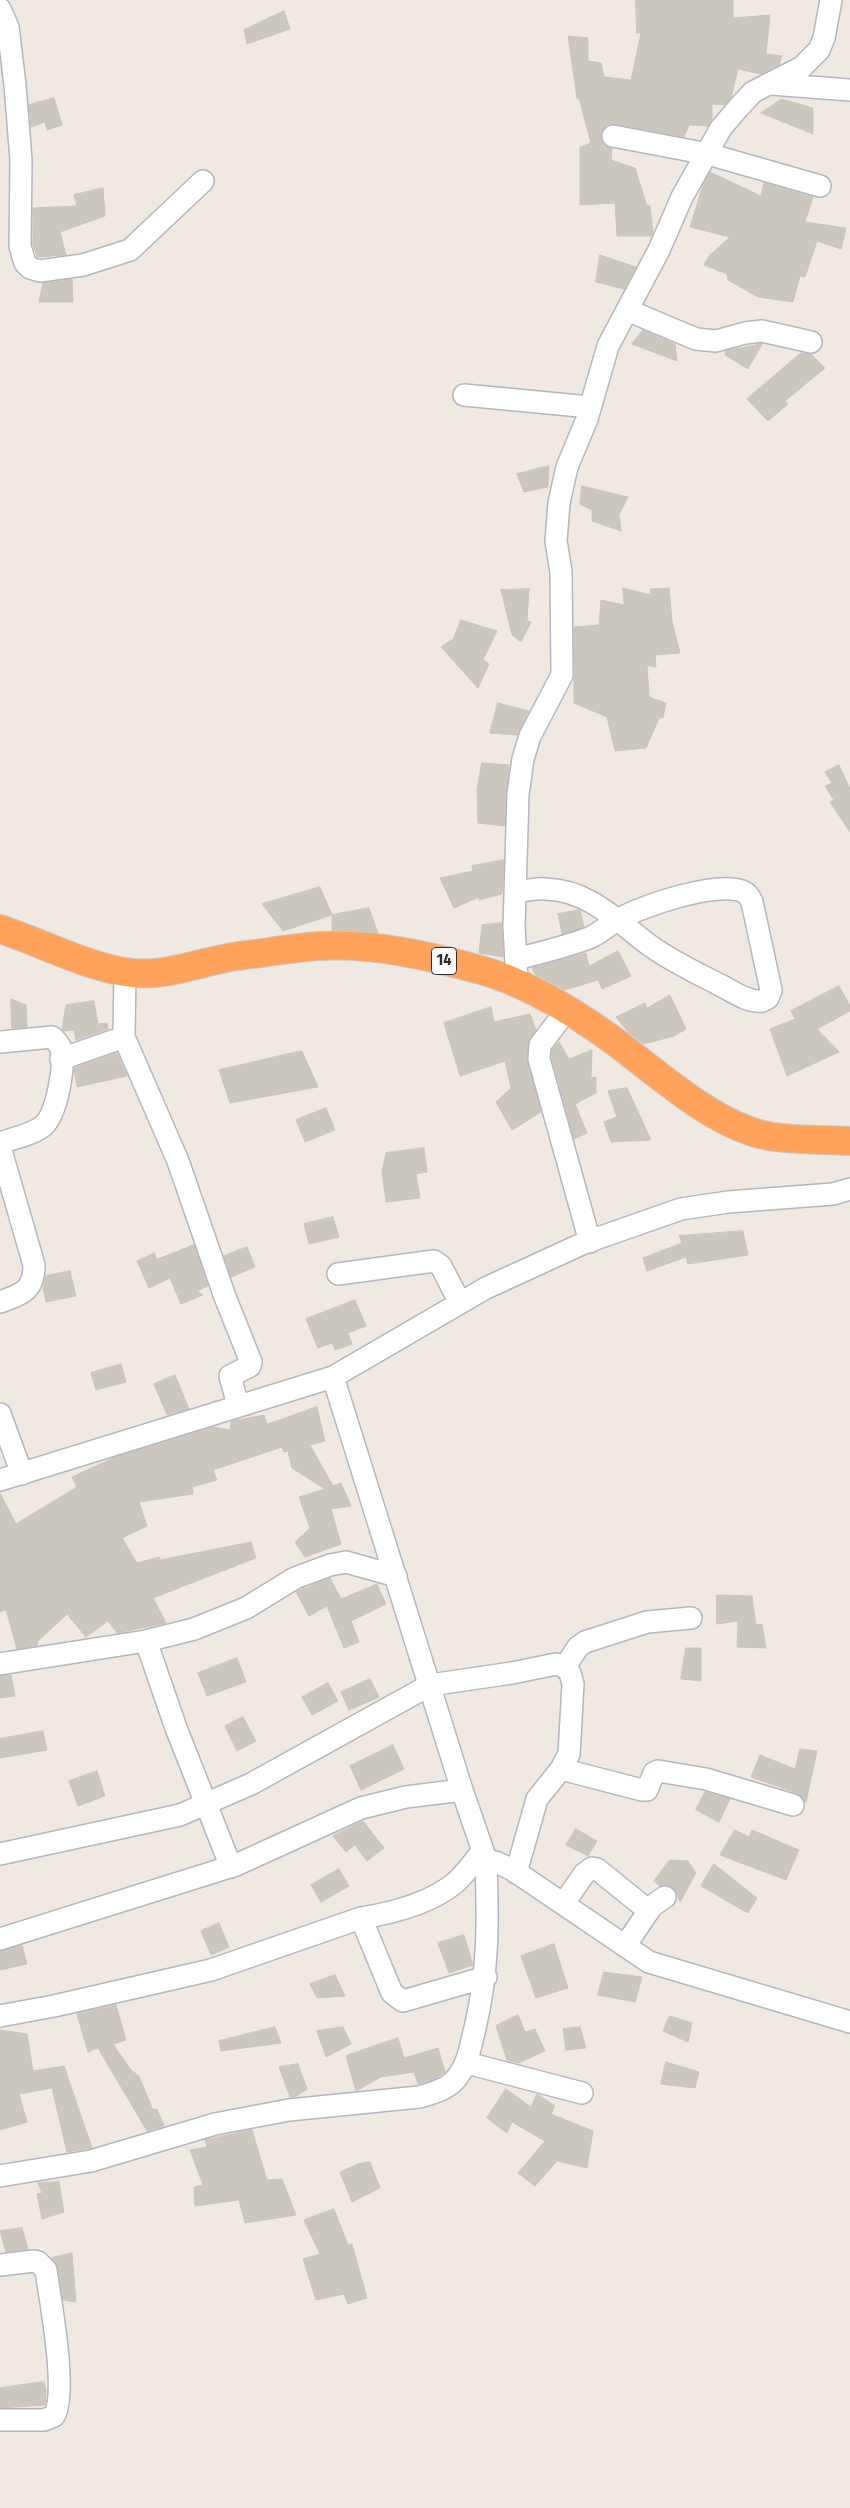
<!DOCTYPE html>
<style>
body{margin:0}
canvas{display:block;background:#efe9e1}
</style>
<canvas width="850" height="2508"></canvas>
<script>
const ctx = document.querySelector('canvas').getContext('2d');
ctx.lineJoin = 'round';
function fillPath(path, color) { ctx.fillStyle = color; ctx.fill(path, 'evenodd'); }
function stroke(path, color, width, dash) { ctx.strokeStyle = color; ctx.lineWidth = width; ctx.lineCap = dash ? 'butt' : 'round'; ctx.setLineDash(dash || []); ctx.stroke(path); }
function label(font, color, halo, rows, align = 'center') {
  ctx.font = font + ' "Fira Sans Condensed",sans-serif'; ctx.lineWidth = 5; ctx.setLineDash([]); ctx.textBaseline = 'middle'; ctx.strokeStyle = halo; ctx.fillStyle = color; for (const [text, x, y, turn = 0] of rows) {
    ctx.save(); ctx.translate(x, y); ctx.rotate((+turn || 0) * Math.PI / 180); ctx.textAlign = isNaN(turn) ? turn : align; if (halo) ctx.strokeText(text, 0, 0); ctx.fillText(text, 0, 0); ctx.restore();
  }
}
const building = new Path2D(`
 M636 0H733V18L770 15 766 54 782 56 779 65 761 74 738 69 731 98 724 105 712 104V119L708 126 689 125 684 137 615 124H608L603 128 601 140 605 146 612 148 611 160 635 168 647 206H650L653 232 651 236H617L615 203 580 205V147L591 143 579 98H577L568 36 588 38V61L601 63 604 77 631 80 641 33H637Z
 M284 11 290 29 247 44 244 30Z
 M54 98 62 125 47 130 45 122 31 127 29 105Z
 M782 99 813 108V134L761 113Z
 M710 172 761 196 764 183 813 197 805 222 846 228 841 249 817 241 805 277 800 276 793 302 758 297 728 280 727 274 704 265 710 255 730 237 690 227 703 185Z
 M103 188 105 216 60 232 66 255 37 257 33 244V208L77 206 74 195Z
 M600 255 636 267 624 289 596 282Z
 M72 279 73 302H39L43 283Z
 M643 330 675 344 677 361 632 344Z
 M762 344 748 369 725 355 726 351Z
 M801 353 811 354 825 368 785 401 788 404 768 421 747 399Z
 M549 466 548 487 524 492 517 474Z
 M582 486 628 497 619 515 621 531 592 521V510L580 504Z
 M623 588 651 595 650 589 669 588 672 621 680 653 655 655 656 667 647 665 649 697 666 703 663 718H659L646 748 615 751 607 717 574 703V627L599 625 601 600 624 605Z
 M529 589 527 621 531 622 521 642 512 635 501 590Z
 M461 620 497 631 483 660 489 664 478 688 441 647 453 639Z
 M498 703 529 711 517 735 490 733Z
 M482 763 509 765 505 826 478 823 477 790Z
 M839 765 850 789V832L830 802 834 800 825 786 832 783 825 772Z
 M504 860 502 894 479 900V897L454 908 440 878 473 871 472 866Z
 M320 887 332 915 283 931 262 904Z
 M369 908 378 933 332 930V915Z
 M580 910 584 927 562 934 558 914Z
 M502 923 503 957 479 953 482 925Z
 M618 951 631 976 602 989 598 980 565 990 535 974 532 968 586 953 589 966Z
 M839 986 850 1006V1011L817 1029 839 1052 787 1076 770 1029 795 1019 791 1011Z
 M670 995 686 1029 674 1036 644 1044 628 1032 616 1017 645 1003 647 1008Z
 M11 999 26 1005 27 1027 12 1028Z
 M94 1001 98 1024 107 1023 108 1029 76 1040 74 1030 64 1031 62 1029 66 1005Z
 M491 1007 494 1022 530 1014 536 1030 528 1044 527 1058 541 1112 512 1130 496 1102 511 1088 505 1061 460 1076 444 1023Z
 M559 1042 569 1059 592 1050 591 1078 596 1077V1093L575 1104 587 1133 574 1139 552 1058V1050Z
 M302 1051 318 1087 230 1103 219 1070Z
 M117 1053 127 1076 77 1087 74 1068Z
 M627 1088 651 1140 611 1142 604 1122 617 1117 608 1091Z
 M326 1108 335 1130 305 1142 296 1120Z
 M424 1148 427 1172 416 1174 420 1198 386 1202 382 1172 386 1153Z
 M333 1217 339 1237 309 1244 304 1224Z
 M743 1231 748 1255 688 1264 686 1257 647 1271 643 1258 682 1243 679 1236Z
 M194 1245 208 1286 197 1291 203 1295 181 1304 170 1278 149 1288 137 1261 154 1253 157 1259Z
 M247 1247 255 1267 231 1277 224 1256Z
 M70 1271 76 1296 46 1302 43 1287 46 1276Z
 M355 1300 366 1326 348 1333 352 1344 335 1350 332 1343 318 1348 306 1319Z
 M121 1364 126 1382 96 1390 91 1373Z
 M175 1375 189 1409 167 1415 154 1384Z
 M317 1407 325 1441 310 1445 333 1486 341 1483 351 1506 331 1509 341 1544 305 1557 295 1542 310 1528 299 1497 325 1489 292 1468 288 1451 284 1452 282 1447 213 1470 217 1480 192 1487 193 1494 139 1502 147 1526 122 1538 137 1563 159 1557 160 1560 251 1542 256 1558 153 1598 166 1623 117 1633 108 1621 86 1637 67 1614 37 1642 38 1645 17 1649 6 1610 0 1612V1493L16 1524 77 1487 72 1477 113 1458 213 1427 230 1430 231 1422 233 1421 264 1415 267 1424Z
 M330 1578 341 1599 377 1584 386 1604 351 1621 359 1642 344 1648 327 1606 309 1616 296 1592Z
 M717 1595 752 1596 756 1625 762 1624 766 1648 737 1647 738 1621 717 1624Z
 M686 1648H701V1681L681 1679Z
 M237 1658 246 1682 207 1696 198 1673Z
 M11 1675 15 1696 0 1698V1676Z
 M370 1679 379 1697 349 1710 341 1692Z
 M328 1683 338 1701 312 1715 302 1697Z
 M243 1717 256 1741 237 1751 225 1726Z
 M43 1731 47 1750 0 1758V1739Z
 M393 1745 404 1769 361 1790 350 1766Z
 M800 1749 817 1751 806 1802 797 1793 751 1777 760 1755 795 1769Z
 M97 1771 105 1796 78 1806 69 1781Z
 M705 1792 730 1799 719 1822 696 1810Z
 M363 1821 384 1848 367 1861 355 1845 346 1852 333 1836Z
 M576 1829 597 1841 588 1856 566 1845Z
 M735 1830 749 1837 752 1830 799 1850 786 1880 720 1855Z
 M670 1860 688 1861 696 1873 680 1902 675 1890 670 1886H660L654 1881Z
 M714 1864 757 1898 748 1913 701 1886Z
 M339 1869 349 1886 321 1902 311 1885Z
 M219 1923 229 1947 211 1955 201 1931Z
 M464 1935 473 1965 449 1973 438 1943Z
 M554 1944 568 1988 536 1998 521 1956Z
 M22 1945 27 1964 0 1970V1951Z
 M604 1972 642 1977 635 2002 598 1995Z
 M335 1975 345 1996 317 1998 310 1984Z
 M116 2005 126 2040 113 2044 131 2070 139 2076 153 2110 157 2109 164 2126 147 2131 98 2048 88 2052 77 2014Z
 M518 2015 525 2032 535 2029 545 2051 518 2063 507 2060 496 2026Z
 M670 2016 692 2023 688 2042 663 2031Z
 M275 2027 281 2043 221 2051 219 2041Z
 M343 2027 351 2044 326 2057 317 2031Z
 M580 2027 586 2048 566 2050 563 2029Z
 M0 2030 27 2034 33 2071 64 2066 92 2148 67 2152 52 2088 19 2094 27 2122 0 2130Z
 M398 2038 404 2058 438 2048 445 2072 433 2080 418 2084 414 2072 381 2077 356 2091 346 2056Z
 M666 2062 699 2072 695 2088 661 2084Z
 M298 2064 307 2089 295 2097H290L279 2067Z
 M506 2089 531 2107 537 2094 555 2106 551 2114 593 2131 587 2168 557 2161 535 2186 518 2173 545 2141 512 2122 507 2133 487 2118Z
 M252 2130 267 2180 282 2179 296 2215 245 2223 239 2200 195 2206 194 2187 203 2185 190 2150 207 2147 205 2140Z
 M370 2162 380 2188 352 2202 340 2172 358 2164Z
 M59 2182 64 2212 42 2219 37 2194 42 2193 38 2183Z
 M334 2209 348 2245 352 2244 367 2298 348 2304 344 2294 316 2300 303 2259 320 2254 304 2220Z
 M22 2228 28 2249 6 2252 0 2231Z
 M72 2253 76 2302 63 2300 58 2268 52 2258Z
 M44 2382 46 2390 45 2405 0 2408V2388Z`);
fillPath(building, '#cbc7bf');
stroke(building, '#cbc5ba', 1);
const minor = new Path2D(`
 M0 9 8 27 15 85 21 160 20 246 25 263 30 268 40 271 83 265 130 250 203 181
 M771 84 850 90
 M613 136 708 154 820 186
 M627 310 696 339 716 341 745 333 762 331 811 342
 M464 395 590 407
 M516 959C540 953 565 947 589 938 599 934 608 925 618 920 640 906 717 881 742 891 747 893 750 897 752 902L771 990 768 998 762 1001C748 1003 732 991 720 985 697 973 673 962 652 947 620 924 590 890 546 889 537 888 526 891 516 891
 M517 981 514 927 518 794 523 759 530 736 562 675 561 572 556 541 559 503 567 467 587 419 608 346 659 250 682 197 721 128 739 107 753 92 802 67 819 50 824 38 831 0
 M566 1011 540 1045 539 1059 590 1242
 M124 1037 178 1161 225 1297 251 1362 250 1366 230 1376 238 1405
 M0 1042 52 1037C56 1041 59 1043 61 1049 65 1067 57 1114 43 1126 32 1135 13 1138 0 1143
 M61 1059 124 1037 125 972
 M0 1147 34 1265C34 1291 22 1294 0 1302
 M338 1274 434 1261 441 1266 460 1303
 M333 1377 486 1288 584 1243 681 1209 728 1202 833 1194 850 1189
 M0 1414 22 1474
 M0 1480 333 1377 462 1790 483 1851 486 1860C488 1921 489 1969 475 2028 470 2048 468 2066 454 2081 445 2090 431 2094 419 2097L289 2110 215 2124 91 2161 0 2176
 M146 1641 176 1728 231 1867
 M0 1664 146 1641 194 1629 246 1608 295 1578 330 1565 346 1562 396 1576
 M565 1667 578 1647 585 1642 647 1622 691 1618
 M561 1769 642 1790H647L654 1773 658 1771 706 1779 793 1805
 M0 1854 180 1815 251 1784 430 1685 512 1673 556 1664 565 1667 570 1673 573 1684 569 1754 561 1769 537 1799 516 1873
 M486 1860 498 1863 513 1870 649 1962 850 2022
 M564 1903 584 1874 592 1868 597 1869 649 1911
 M361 1918C393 1913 429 1904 455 1883 465 1874 474 1861 483 1851
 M0 1939 236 1865 361 1808 406 1797 462 1790
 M625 1946 652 1906 665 1897
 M0 2016 54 2006 211 1970 361 1918 392 1993 403 2001 486 1977
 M467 2063 582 2093
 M0 2265 34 2261 38 2262 46 2270C50 2300 68 2392 54 2416L44 2420H0`);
const highway = new Path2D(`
 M0 929C39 942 86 966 125 972 162 979 202 961 238 956 265 953 292 948 319 946 374 943 429 956 481 970 527 983 571 1010 610 1038 654 1070 709 1122 763 1135 789 1141 823 1139 850 1141`);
stroke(minor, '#b4b7c1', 24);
stroke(highway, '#c9c9c9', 30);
stroke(minor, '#fff', 21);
stroke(highway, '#ffa35c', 28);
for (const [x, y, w] of [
 [444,961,25]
]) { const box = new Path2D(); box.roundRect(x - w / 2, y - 13.5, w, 27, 4); ctx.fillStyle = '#fff'; ctx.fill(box); stroke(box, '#2e2e2e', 1); }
label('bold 16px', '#2e2e2e', null, [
 ["14",444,961]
]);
</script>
